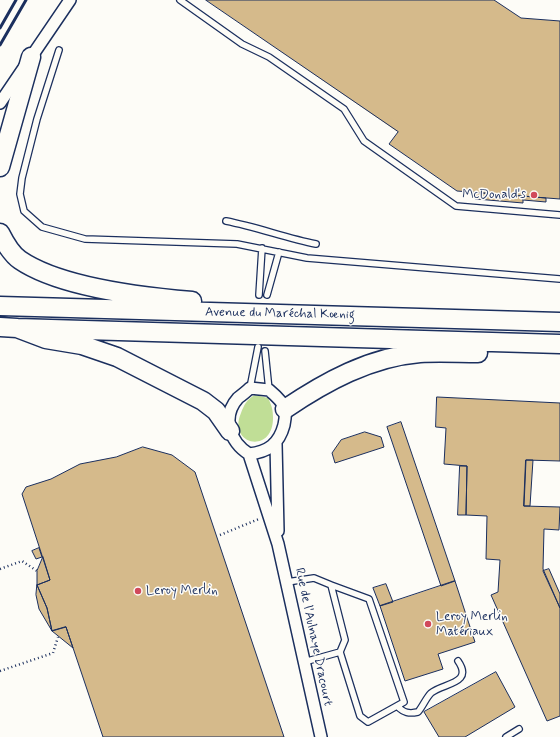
<!DOCTYPE html>
<meta charset="utf-8">
<style>
body{margin:0}
canvas{display:block;background:#fdfcf7}
</style>
<canvas width="560" height="737"></canvas>
<script>
const ctx = document.querySelector('canvas').getContext('2d');
ctx.lineJoin = 'round';
function fillPath(path, color) { ctx.fillStyle = color; ctx.fill(path, 'evenodd'); }
function stroke(path, color, width, dash) { ctx.strokeStyle = color; ctx.lineWidth = width; ctx.lineCap = dash ? 'butt' : 'round'; ctx.setLineDash(dash || []); ctx.stroke(path); }
function label(font, color, halo, rows, align = 'center') {
  ctx.font = font + ' Mynerve,sans-serif'; ctx.lineWidth = 3; ctx.setLineDash([]); ctx.textBaseline = 'middle'; ctx.strokeStyle = halo; ctx.fillStyle = color; for (const [text, x, y, turn = 0] of rows) {
    ctx.save(); ctx.translate(x, y); ctx.rotate((+turn || 0) * Math.PI / 180); ctx.textAlign = isNaN(turn) ? turn : align; if (halo) ctx.strokeText(text, 0, 0); ctx.fillText(text, 0, 0); ctx.restore();
  }
}
fillPath(new Path2D(`
 M255 395 268 398C272 406 273 410 273 418 273 455 227 445 241 413 244 405 247 399 255 395Z`), '#c0de96');
const building = new Path2D(`
 M206 0H494L521 18 560 21V199L457 191 389 144 398 132Z
 M469 192 523 196V203L476 199Z
 M523 196 546 198V202L523 200Z
 M437 397 560 403V461L526 460 524 506 560 507 559 530 544 529 543 569 560 608V716L547 721 491 595 498 592 500 560 486 559 487 516 466 515 467 466 444 464 446 428 436 427Z
 M401 422 455 581 441 586 387 427Z
 M365 432 381 437 384 447 335 463 332 453 341 440Z
 M143 447 172 455 195 472 284 737H103L66 627 52 631 47 608 37 585 50 580 22 494 26 487 51 479 80 464 116 457Z
 M526 460H533L530 506H524Z
 M460 466H467L466 515H458Z
 M39 548 42 557 36 559 32 551Z
 M43 557 50 580 37 585V571Z
 M549 569 560 594V608L543 571Z
 M455 581 475 642 438 654 443 669 405 681 380 606Z
 M386 584 393 602 380 606 373 588Z
 M37 585 47 608 52 631 39 609 36 595Z
 M66 627 73 648 52 631Z
 M496 672 515 707 465 737H439L424 712Z`);
fillPath(building, '#d5ba8b');
stroke(building, '#1b2f5e', 1);
const service = new Path2D(`
 M180 0 242 44 269 57 344 109 364 141 456 206 560 215
 M59 50 37 119 22 178 20 194 24 211 42 227 85 239 237 244 307 258 560 279
 M226 221C257 227 286 238 316 244
 M259 295 262 248
 M267 295 279 252
 M265 351 269 390
 M250 388 258 347
 M287 582 314 578 331 585 345 640 340 652 304 662
 M331 585 369 599 404 702 368 722 360 716 340 652
 M397 706C404 713 409 714 418 712 423 706 426 698 431 693 443 683 474 684 458 661
 M506 737 519 729`);
const minor = new Path2D(`
 M0 103 70 0
 M250 388 269 390C275 395 283 402 285 409 286 414 285 420 284 425 279 444 268 452 249 454 230 442 221 417 238 398 242 395 246 392 250 388Z
 M276 444 278 531
 M249 454 278 544 321 737`);
const primary = new Path2D(`
 M0 167 31 57
 M0 233C5 243 11 254 20 260 61 288 144 297 192 301
 M0 306 560 322
 M0 327 17 328 46 339 82 345 117 357 203 401 216 411 230 431
 M17 328 560 344
 M285 409C325 382 370 357 420 353 439 352 459 353 478 353`);
stroke(service, '#1b2f5e', 8);
stroke(minor, '#1b2f5e', 14);
stroke(primary, '#1b2f5e', 21);
stroke(new Path2D(`
 M220 535 259 519
 M0 569 22 561 37 571
 M0 671 53 653 58 637`), '#1b2f5e', 2.5, [1, 3]);
stroke(service, '#fdfcf7', 5.5);
stroke(minor, '#fdfcf7', 11);
stroke(primary, '#fdfcf7', 18);
stroke(new Path2D(`
 M0 28 16 0
 M0 45 26 0`), '#1b2f5e', 3);
for (const [x, y, r, color] of [
 [534,195,4,"#d1495b"],
 [138,591,4,"#d1495b"],
 [428,624,4,"#d1495b"]
]) { const dot = new Path2D(); dot.arc(x, y, r, 0, 2 * Math.PI); ctx.fillStyle = color; ctx.fill(dot); stroke(dot, '#fdfcf7', 1.5); }
label('13px', '#1b2f5e', '#fdfcf7', [
 ["McDonald's",526,195,"right"],
 ["Leroy Merlin",146,591],
 ["Leroy Merlin",436,617],
 ["Matériaux",436,632]
], 'left');
label('13px', '#1b2f5e', '#fdfcf7', [
 ["Avenue du Maréchal Kœnig",280,314,1],
 ["Rue de l'Aulnaye Dracourt",313,637,78]
]);
</script>
